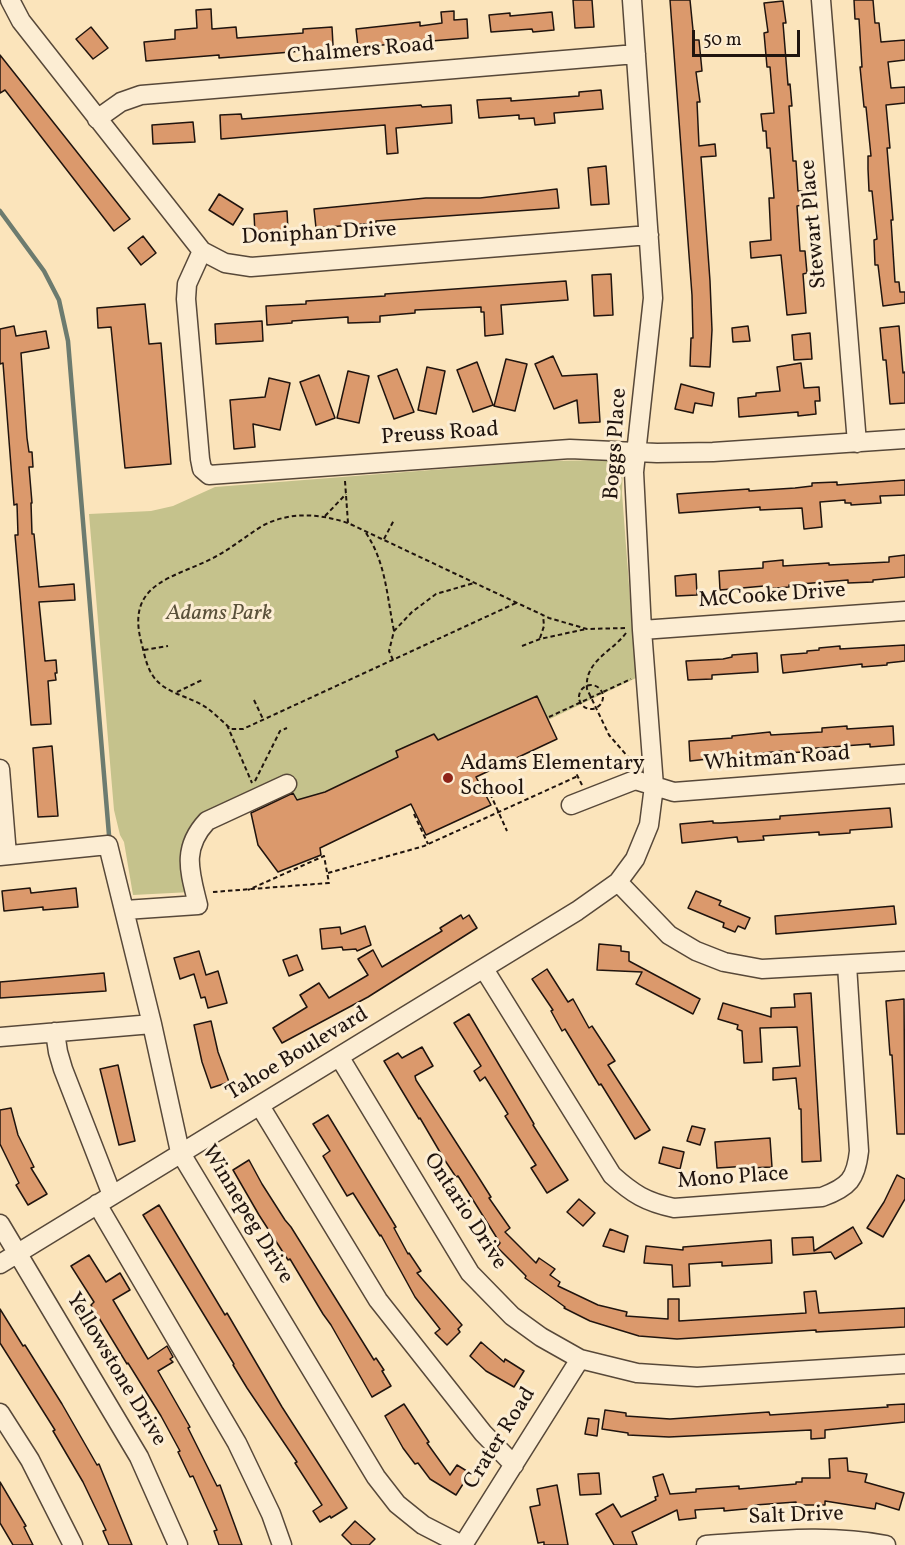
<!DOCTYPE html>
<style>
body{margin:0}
#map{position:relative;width:905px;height:1545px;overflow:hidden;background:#fbe4bb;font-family:Vollkorn,serif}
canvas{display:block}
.scale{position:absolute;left:692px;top:30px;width:108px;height:27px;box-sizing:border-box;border:3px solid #20140e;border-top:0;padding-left:8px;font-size:18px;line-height:21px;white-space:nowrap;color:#20140e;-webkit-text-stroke:4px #fcedd3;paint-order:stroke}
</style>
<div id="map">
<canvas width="905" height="1545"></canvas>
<div class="scale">50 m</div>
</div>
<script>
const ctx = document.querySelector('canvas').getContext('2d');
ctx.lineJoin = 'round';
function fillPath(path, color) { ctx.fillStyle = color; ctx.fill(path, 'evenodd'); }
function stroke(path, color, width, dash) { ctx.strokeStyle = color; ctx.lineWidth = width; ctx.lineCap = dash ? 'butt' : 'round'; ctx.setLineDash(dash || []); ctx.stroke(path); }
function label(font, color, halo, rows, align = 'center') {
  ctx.font = font + ' Vollkorn,serif'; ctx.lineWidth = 6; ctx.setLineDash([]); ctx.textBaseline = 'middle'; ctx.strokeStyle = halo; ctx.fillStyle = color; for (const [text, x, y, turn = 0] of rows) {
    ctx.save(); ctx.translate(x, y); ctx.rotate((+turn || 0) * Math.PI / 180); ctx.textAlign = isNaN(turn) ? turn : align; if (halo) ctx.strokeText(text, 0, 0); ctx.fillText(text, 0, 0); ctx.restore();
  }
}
fillPath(new Path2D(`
 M612 460 620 463 623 467 622 493 636 678 548 720 537 696 438 740 434 734 396 751 398 757 325 792 297 800 289 788 198 819 191 892 133 895 124 842 120 835 114 810 89 514 151 511 173 506 215 487 546 461Z`), '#c5c28c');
stroke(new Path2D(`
 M0 211 44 271 59 300 68 341 109 835`), '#6c7b6f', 4.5);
const building = new Path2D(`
 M573 0H592L594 27 575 28Z
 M670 0H690L694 40H699L702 71 696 72 700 102H697L699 146 715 144 716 156 701 157 710 281 712 330 710 367 690 366 691 338H693L692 295Z
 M854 0H873L875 23H879L881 42 905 40V60L888 62 891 88 905 87V103L886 105 890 148H887L893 220H891L895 282H899L900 292H905V303L883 306 878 265H875L874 240 877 239 872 191H869L868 169V156H871L866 107H864L860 67H862L859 19H855Z
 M783 1 786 23H783L788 85 790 84 792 106H789L793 161H796L798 191H802V205L797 206 800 251H805L807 273 803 274 806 313 787 315 781 255 751 258 750 242 771 240 769 198H774L770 148H767L766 131H763L761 114 774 113 770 67H767L764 33 768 32 764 3Z
 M211 9 212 29 236 27 237 38 303 33V29L332 27 333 45 327 46V49L219 58V55L146 61 144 42 175 39V30L197 28 196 10Z
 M454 11V20L467 19 468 38 358 47 356 29 420 22V26L442 23 441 12Z
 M552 12 554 30 533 32 532 29 491 32 489 15 510 13V16Z
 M91 27 108 48 93 59 76 39Z
 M0 55 130 219 114 231 5 90 0 93Z
 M601 90 603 109 554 113 555 123 535 125 534 118 519 119V115L479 118 477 100 511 98V101L579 96V92Z
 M421 105 422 107 451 105 452 123 396 128 398 153 387 154 385 125 221 139 220 115 241 114 242 119Z
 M193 122 195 142 153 144 152 125Z
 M606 166 609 204 591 205 588 168Z
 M557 189 559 208 376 221V223L316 228 314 209 426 198H480Z
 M219 194 243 209 233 225 209 210Z
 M287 211 288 230 255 233 254 214Z
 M143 236 156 253 141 265 128 248Z
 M611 274 613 315 594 316 592 275Z
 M566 281 568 300 501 305 503 334 485 336 484 312H481V307L415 310V313L380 316V322L348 323V317L292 321V323L267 325 266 306 306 304V301L385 296V294L413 292Z
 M145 304 149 344 161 343 171 464 125 468 111 327 98 328 97 308Z
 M262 321 263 341 216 344 215 324Z
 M14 326 16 336 46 331 49 348 21 353 27 438 29 452H32L33 467H29L32 503H31L32 534H34L39 587 74 584 75 600 39 602 45 661 56 660 57 673H55L56 680 48 681 51 724 31 725 15 535H18L17 504 14 505 3 363 0 364V329Z
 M748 326 750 341 733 342 732 328Z
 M899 326 903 373 905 372V403L890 404 886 360H883L880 328Z
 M810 333 812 359 794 360 792 335Z
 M553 356 562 376 597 374 600 422 579 423 577 400 554 409 535 364Z
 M506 359 527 364 515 411 494 406Z
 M477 362 493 405 473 412 457 370Z
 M801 363 804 388 819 387 820 401H815L816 414 798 416V412L739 417 738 398 756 396V393L780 391 777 367Z
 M427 367 445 371 436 414 418 410Z
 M397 369 414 412 394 419 378 376Z
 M348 371 369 376 359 423 337 418Z
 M319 375 335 418 316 425 300 382Z
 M269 378 290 383 280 430 253 424 255 447 234 449 230 400 265 397Z
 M681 384 714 393 712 406 695 403 693 413 675 409Z
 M905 480V495L880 496 881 503 851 505V503H845V500L820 502 822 527 804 529 802 508 760 510V507L679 513 677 494 749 489V491L795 488 812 486V483L837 482V485Z
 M905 555V577L873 580V582L848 583V580L789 585V587L765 589 764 586 720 590 719 571 763 568V562L783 560V566L829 563V565L889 562V557Z
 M696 574 697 595 676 596 675 576Z
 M905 645V661L887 663V665L862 667V664L783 673 781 655 807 653V651L819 650V648L840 646V649Z
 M757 653 758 672 712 675V679L688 680 686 661 723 659 732 657V655Z
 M537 696 557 739 476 777 491 805 426 835 411 804 320 848 321 855 278 872 258 845 251 813 293 793 297 800 325 792 398 757 396 751 434 734 438 740Z
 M847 726V729L893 726 894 745 870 747V744L804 749V752L782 753V751L690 761 689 741 732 738V736L770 732 771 735 822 732V728Z
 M52 746 58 816 38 817 33 748Z
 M890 808 892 827 850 830V833L819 835V832L763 836 764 840 738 842 737 837 682 843 680 824 713 821V823H721L780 819V816Z
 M30 888 31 893 76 888 78 907 43 910V907L4 911 2 891Z
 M696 891 721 901 719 905 750 918 745 929 738 926 735 932 723 927 724 923 688 908Z
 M894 906 896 924 776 934 775 916Z
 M461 915 463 919 469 915 477 928 368 997 282 1043 273 1028 307 1007 300 995 319 983 329 998 368 975 358 959 373 950 382 967 442 931 440 928Z
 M365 926 371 945 357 951 356 949 343 950 342 947 322 949 320 929 340 927 341 934Z
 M599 944 621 946V951L629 952V961L700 999 693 1014 636 984 642 972 597 970Z
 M199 951 206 975 218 971 227 1003 208 1008 205 997 201 998 194 974 180 979 174 958Z
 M297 955 303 970 289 976 283 960Z
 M547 969 568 1002 573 999 589 1028 592 1026 615 1061 608 1065 650 1130 635 1139 601 1084 599 1085 565 1029 562 1031 551 1011 553 1010 532 979Z
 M104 973 106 991 0 998V982Z
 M811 993 821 1161 802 1162 801 1109H799L796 1078 773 1080V1068L800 1066 797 1027 760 1028 762 1062 744 1063 742 1031 737 1029 738 1025 718 1019 723 1003 771 1017V1008L795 1007 794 994Z
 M904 999 905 1134H897L892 1055H890L886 1001Z
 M469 1014 534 1124 533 1125 568 1180 547 1193 531 1168 536 1165 505 1116 508 1114 485 1077 480 1081 474 1071 481 1066 454 1023Z
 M211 1021 218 1052 229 1082 211 1088 202 1062 194 1025Z
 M422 1047 433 1066 415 1076 416 1080 479 1178 491 1197 489 1198 510 1228 505 1232 536 1263 539 1258 555 1269 550 1275 560 1282 558 1286 598 1305 627 1312 626 1316 668 1319V1299H679V1321L806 1313 804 1292 816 1291 819 1313 905 1308V1327L816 1332V1330L677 1339 639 1336 590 1321 564 1308 565 1307 525 1278 526 1276 497 1247 500 1243 458 1176 456 1177 444 1159 420 1118 419 1119 384 1061 398 1053 402 1058Z
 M118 1065 135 1141 119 1145 100 1069Z
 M11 1108 18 1135 34 1167 31 1168 47 1194 28 1205 16 1185 19 1183 0 1144V1110Z
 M328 1115 396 1227 394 1228 408 1254 409 1253 421 1271 417 1273 462 1325 458 1329 460 1332 447 1345 435 1333 440 1329 415 1297 381 1235 380 1236 353 1193 347 1196 323 1156 330 1151 313 1124Z
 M692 1126 705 1129 700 1145 687 1141Z
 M770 1138 772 1167 749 1168V1166L717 1168 715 1142Z
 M663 1147 684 1152 680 1169 659 1163Z
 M249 1160 262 1184 285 1220 291 1227 374 1360 376 1358 384 1370 382 1371 391 1386 372 1397 331 1325 323 1314 290 1259 288 1260 259 1215 233 1170Z
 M897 1175 905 1179V1199L883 1237 867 1228 884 1202Z
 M579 1199 595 1213 583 1226 567 1212Z
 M159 1205 225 1315 227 1313 282 1407 347 1508 331 1518 330 1516 320 1522 313 1511 322 1505 295 1463 297 1462 247 1388 233 1365 234 1364 143 1215Z
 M853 1227 862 1243 835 1259 831 1252 793 1255 792 1238 813 1237 814 1251Z
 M610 1229 628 1236 624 1252 603 1246Z
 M771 1240 772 1263 722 1266V1262L689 1264 690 1286 673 1287 672 1265 644 1263 646 1246 683 1250V1247Z
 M89 1255 106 1282 120 1273 130 1290 113 1300 148 1359 167 1346 173 1357 170 1359 173 1362 158 1371 190 1427 188 1428 217 1486 220 1485 242 1545H219L214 1531 217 1530 193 1476 190 1477 178 1452 180 1451 161 1416 128 1363 127 1364 91 1305 94 1302 71 1266Z
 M0 1309 23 1346 25 1345 62 1404 97 1465 99 1464 132 1545H109L103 1531 106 1530 83 1482 53 1431 55 1430 0 1343Z
 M481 1342 504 1362 505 1359 524 1371 514 1387 486 1371 470 1356Z
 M404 1404 429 1442 427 1443 450 1475 457 1465 470 1473 456 1495 430 1479 418 1463 415 1464 403 1448 385 1416Z
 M905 1404V1422L825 1430V1438L811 1439V1430L669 1437 628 1435V1433L602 1429 605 1410 626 1413V1416L670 1419 769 1412 770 1415 888 1407 887 1405Z
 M588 1418 599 1419 597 1436 585 1434Z
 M847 1458 848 1471 867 1474 865 1482 904 1493 899 1510 876 1503 875 1509 825 1501V1505H796V1502L755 1505V1508L724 1511V1508L695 1510 696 1518 679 1520 677 1510 632 1532 637 1545H614L596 1514 613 1504 621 1517 656 1500 655 1497 658 1496 653 1477 663 1474 670 1494 696 1492V1489L739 1486V1489L796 1484V1482H802V1478H830L829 1459Z
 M599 1473 601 1494 580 1495 578 1474Z
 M0 1482 26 1526 24 1527 33 1545H13L0 1523Z
 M557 1485 568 1545H544V1542L538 1543 530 1507 540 1505 537 1489Z
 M355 1521 375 1539 369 1545H352L342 1535Z`);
fillPath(building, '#db996c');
stroke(building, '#20140e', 1.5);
const minor = new Path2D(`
 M10 0 21 21 202 251 225 263 251 267 649 235
 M821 0 857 443
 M97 119 121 102 141 95 636 54
 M202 251 187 284 186 299 200 459 202 469 209 475 570 449 657 453 713 452 905 439
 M642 630 905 611
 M0 769 7 855
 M571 805 635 780 674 792 905 774
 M0 856 108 845 152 1024 180 1152 376 1477 397 1504 423 1525 462 1545
 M618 882 669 935 696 951 724 962 762 969 905 961
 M125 910 198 905C190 872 181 849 207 821L287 784
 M484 969 612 1175C633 1194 646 1202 674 1208L822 1197C849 1187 856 1179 859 1151L847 965
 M55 1032 58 1052 63 1069 112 1195
 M0 1037 152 1024
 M340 1058 470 1273 512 1316 541 1337 580 1359 637 1373 697 1377 905 1364
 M260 1106 378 1300 483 1433 514 1465
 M97 1204 237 1443 271 1514 282 1545
 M0 1224 139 1457 178 1545
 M0 1264 577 911 618 882 635 859 649 825 654 786 642 630 634 472 653 298 632 0
 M0 1413 30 1460 73 1545
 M463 1545 580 1359
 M706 1545C766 1541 827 1533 886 1545`);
stroke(minor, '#574839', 21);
stroke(new Path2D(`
 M345 481 348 523
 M325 516 346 494
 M366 533C386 563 387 597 394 631
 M384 539 394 520
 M516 603 243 729H231C223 722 215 714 207 708 190 696 165 694 153 676 146 666 144 652 141 641 126 582 175 578 215 557 232 548 247 535 264 525 292 511 320 514 348 523L549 618 587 629 626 628
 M626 633C612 652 584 661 587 689L609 735 629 758 636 762
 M540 638 544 626 543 615
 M522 646 540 639 586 629
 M144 650 168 646
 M393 660 389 651 394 631 412 612 436 594 474 583
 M579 697a12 12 0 1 1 24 0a12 12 0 1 1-24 0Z
 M177 692 204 679
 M254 700 263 719
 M549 717 631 679
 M227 725 252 783
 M570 761 582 785
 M484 780 507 831
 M255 781 280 731 287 728
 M492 795 508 787
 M414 814 428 844
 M328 873 424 846 578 776
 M213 892 329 883 324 856 248 890`), '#20140e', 2, [4.5, 3]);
stroke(minor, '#fcedd3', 18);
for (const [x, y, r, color] of [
 [448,778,6,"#8f2418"]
]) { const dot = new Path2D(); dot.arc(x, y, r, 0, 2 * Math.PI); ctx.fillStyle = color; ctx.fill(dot); stroke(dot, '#fcedd3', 2); }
label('22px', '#20140e', '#fcedd3', [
 ["Chalmers Road",361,52,-5],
 ["Stewart Place",815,224,-95],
 ["Doniphan Drive",319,235,-3],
 ["Preuss Road",440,435,-4],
 ["Boggs Place",617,444,-86],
 ["McCooke Drive",772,597,-4],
 ["Whitman Road",777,760,-4],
 ["Tahoe Boulevard",298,1055,-31],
 ["Mono Place",733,1179,-4],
 ["Ontario Drive",464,1212,57],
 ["Winnepeg Drive",246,1215,59],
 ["Yellowstone Drive",115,1370,59],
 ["Crater Road",501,1439,-58],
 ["Salt Drive",796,1517,-2]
]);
label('italic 22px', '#5a513a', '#fcedd3', [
 ["Adams Park",219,615]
]);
label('22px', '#20140e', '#fcedd3', [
 ["Adams Elementary",460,765],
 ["School",460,790]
], 'left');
</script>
